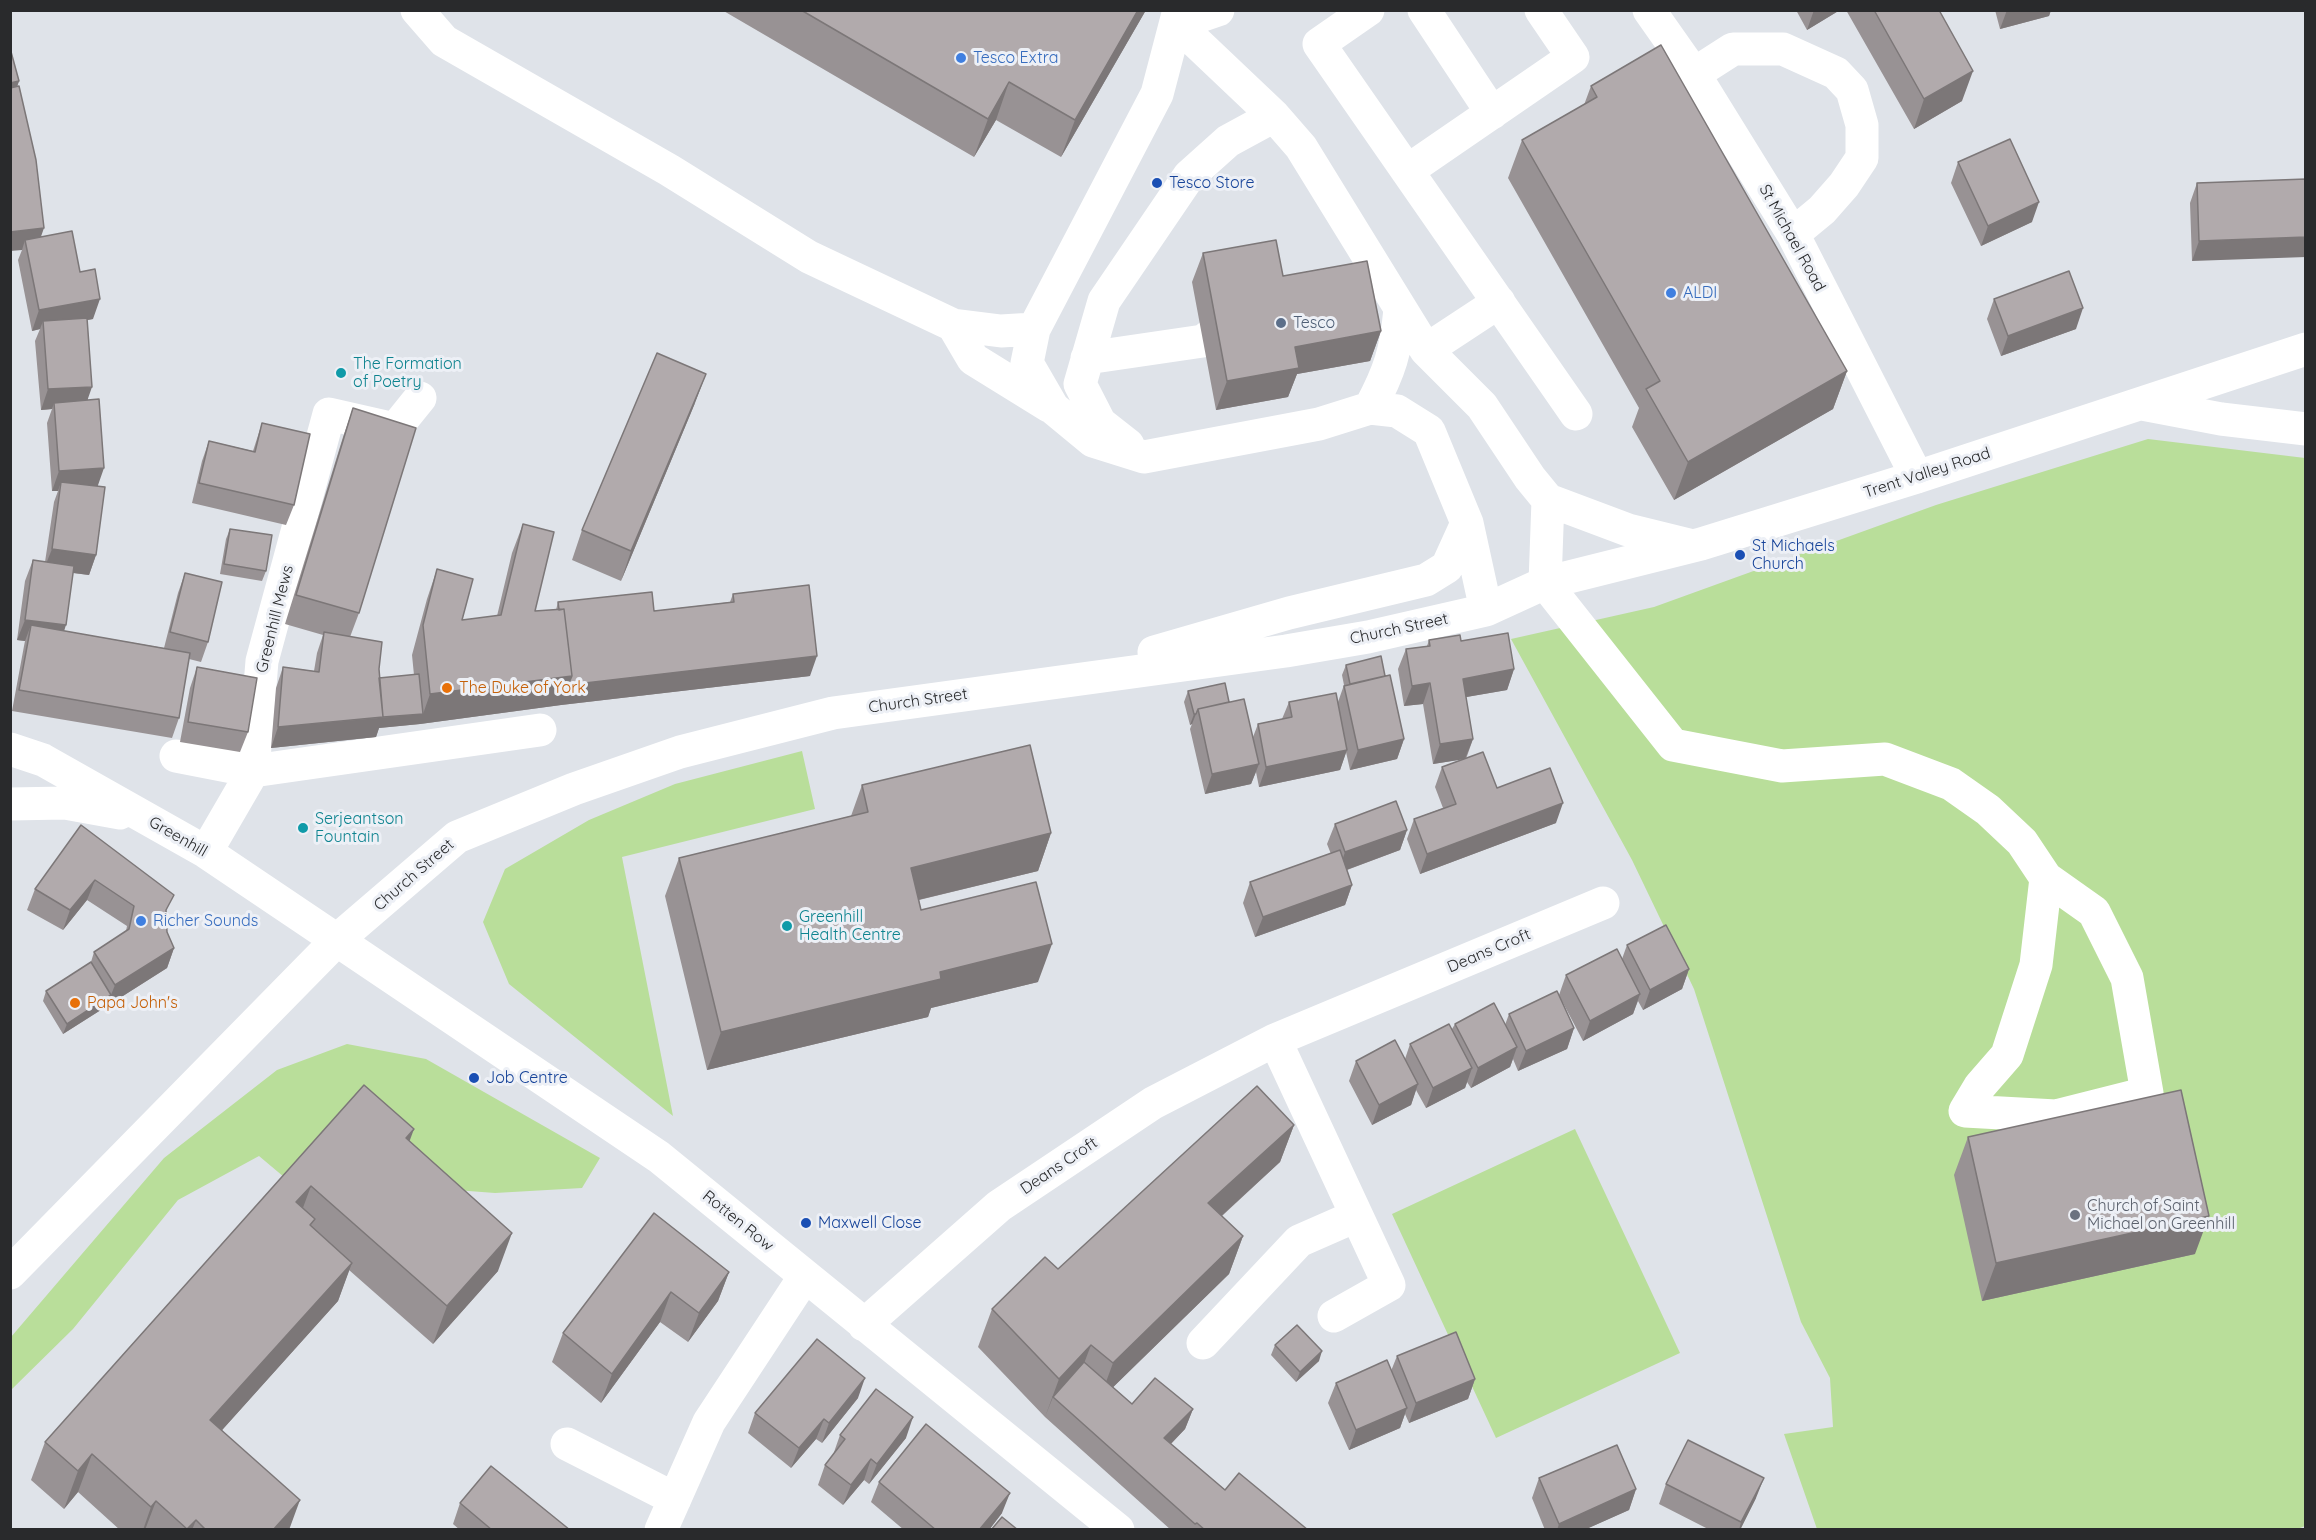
<!DOCTYPE html>
<style>
body{margin:0}
#map{position:relative;width:2316px;height:1540px;overflow:hidden;background:#dfe3e9;font-family:Quicksand,sans-serif}
canvas{display:block}
.frame{position:absolute;inset:0;border:12px solid #292a2c;pointer-events:none}
</style>
<div id="map">
<canvas width="2316" height="1540"></canvas>
<div class="frame"></div>
</div>
<script>
const ctx = document.querySelector('canvas').getContext('2d');
ctx.lineJoin = 'round';
function fillPath(path, color) { ctx.fillStyle = color; ctx.fill(path, 'evenodd'); }
function stroke(path, color, width, dash) { ctx.strokeStyle = color; ctx.lineWidth = width; ctx.lineCap = dash ? 'butt' : 'round'; ctx.setLineDash(dash || []); ctx.stroke(path); }
function label(font, color, halo, rows, align = 'center') {
  ctx.font = font + ' Quicksand,sans-serif'; ctx.lineWidth = 6; ctx.setLineDash([]); ctx.textBaseline = 'middle'; ctx.strokeStyle = halo; ctx.fillStyle = color; for (const [text, x, y, turn = 0] of rows) {
    ctx.save(); ctx.translate(x, y); ctx.rotate((+turn || 0) * Math.PI / 180); ctx.textAlign = isNaN(turn) ? turn : align; if (halo) ctx.strokeText(text, 0, 0); ctx.fillText(text, 0, 0); ctx.restore();
  }
}
fillPath(new Path2D(`
 M2148 439 2305 458V1526L2295 1530 1817 1529 1784 1434 1833 1427 1830 1378 1801 1322 1694 989 1632 860 1511 639 1654 607 1936 505Z
 M802 751 815 809 622 857 673 1116 509 984 483 922 505 869 589 820 675 784Z
 M347 1044 426 1059 600 1158 582 1188 495 1193 284 1177 259 1156 178 1200 73 1329 11 1390V1337L164 1158 277 1070Z
 M1575 1129 1680 1353 1496 1438 1392 1214Z`), '#b9de9a');
stroke(new Path2D(`
 M417 10 444 41 669 170 809 257 953 325 973 359 1049 406
 M1179 10 1157 94 1034 329 1027 363 1053 408 1093 441 1144 457 1319 424 1370 408 1397 411 1429 431 1467 523 1486 610
 M1368 10 1319 44 1576 414
 M1424 10 1492 113
 M1649 10 1694 74 1793 234 1917 477
 M1177 24 1274 116 1301 147 1426 350 1482 406 1530 478 1548 500 1545 583 1673 745 1782 766 1885 759 1951 784 1988 810 2022 842 2046 878 2094 912 2127 978 2147 1093 2056 1116 1965 1111 1980 1086 2007 1055 2036 965 2046 878
 M1177 24 1218 10
 M1694 74 1733 49H1783L1836 73 1852 90 1862 125V158L1844 185 1822 210 1793 234
 M1407 171 1573 57 1541 10
 M953 325 1001 331 1034 329
 M1426 350 1499 302
 M1087 358 1203 341 1239 313
 M2142 404 2221 419 2306 429
 M1370 408C1390 371 1396 351 1400 309
 M1128 445 1100 423 1080 384 1104 301 1189 176 1228 141 1274 116
 M1548 500 1628 530 1689 545
 M1154 652 1289 613 1426 580 1447 567 1467 523
 M10 749 43 760 206 852 659 1157 1118 1530
 M176 756 253 771 540 730
 M10 804 65 803 120 813
 M206 852 253 771 262 661 329 414 395 429 420 398
 M1275 1040 1389 1285 1334 1316
 M10 1273 337 940 457 837 574 789 680 752 833 713 1286 651 1368 637 1486 610 1545 583 1701 544 1917 477 2306 349
 M864 1325 999 1206 1153 1103 1275 1040 1603 903
 M1203 1343 1299 1241 1356 1216
 M567 1444 675 1499
 M661 1530 709 1422 805 1276`), '#fff', 33);
fillPath(new Path2D(`
 M722 10H1146L1061 157 996 120 974 157Z
 M1796 10H1840L1807 30Z
 M1846 10H1939L1962 101 1914 129Z
 M1995 10H2051L2049 16 2000 29Z
 M10 48 19 81 17 87 41 237 80 272 93 319 87 320 88 400 98 486 96 555 89 575 73 573 64 631 164 648 178 593 185 573 208 642 201 662 189 659 179 718 172 738 12 711 24 646 25 641 17 640 25 581 33 560 45 562 54 502 58 491H52L47 423 52 409 41 410 35 341 40 329 32 331 18 260 22 250Z
 M1591 86 1847 371 1833 409 1674 500 1632 427 1639 408 1508 178 1522 140 1584 105Z
 M1958 162 2032 222 1981 246 1951 183Z
 M2306 179 2192 261 2190 203 2197 183Z
 M1203 253 1283 276 1381 331 1370 361 1297 374 1288 397 1216 410 1192 282Z
 M1994 299 2076 329 2001 356 1987 319Z
 M695 403 621 581 572 560 582 530Z
 M353 408 359 613 350 637 379 669V678L414 675 412 655 427 599 437 569 462 620 497 616 512 553 523 524 535 611 556 610 558 602 654 611 730 602 733 594 810 676 561 705 420 724 379 728 376 737 271 748 276 688 283 667 314 671 317 653 323 635 285 624 343 437Z
 M262 423 294 505 286 525 192 503 202 461 209 441 253 451Z
 M230 529 266 571 262 581 220 574 226 539Z
 M1429 640 1461 641 1514 669 1507 690 1466 697 1473 739 1466 759 1497 788 1556 823 1420 874 1407 839 1414 819 1443 808 1435 787 1442 767 1464 759 1433 764 1423 704 1404 706 1398 669 1406 649 1427 646Z
 M1346 665 1385 676 1404 739 1397 759 1350 770 1346 752 1340 770 1259 787 1256 772 1251 784 1205 794 1190 729 1192 724 1190 725 1184 702 1188 691 1229 702 1253 737 1258 724 1282 719 1289 702H1338L1344 685 1342 675Z
 M197 667 248 732 240 752 180 742 190 688Z
 M862 785 1051 833 1038 871 919 900 921 910 1038 982 931 1008 928 1017 707 1070 665 896 679 858 851 816Z
 M1335 824 1407 830 1400 850 1347 870 1352 885 1345 905 1255 937 1243 903 1250 882 1331 854 1327 844Z
 M81 825 166 915 167 932 174 948 167 968 63 1034 43 1001 46 991 91 962 94 952 126 931 127 926 87 900 63 930 27 910 35 889Z
 M1627 945 1689 969 1682 989 1643 1010 1638 1001 1633 1014 1583 1041 1562 1001 1574 1028 1567 1049 1518 1071 1513 1059 1510 1067 1471 1088 1467 1082 1465 1088 1426 1108 1416 1090 1411 1105 1372 1125 1349 1081 1356 1061 1405 1059 1410 1044 1452 1029 1455 1024 1505 1025 1509 1014 1559 995 1566 975 1622 959Z
 M364 1085 409 1141 498 1271 433 1344 349 1270 338 1301 222 1430 289 1530H120L78 1492 64 1509 31 1480 45 1442Z
 M1294 1125 1280 1162 1222 1216 1243 1236 1229 1274 1113 1387 1132 1404 1193 1409 1185 1429 1171 1444 1225 1490 1308 1530H1171L1045 1417 978 1347 992 1309Z
 M1968 1137 2195 1254 1982 1301 1954 1175Z
 M654 1213 729 1272 718 1301 688 1342 660 1322 601 1403 552 1362 563 1333Z
 M1275 1345 1319 1361 1296 1382 1271 1355Z
 M1397 1356 1475 1379 1468 1399 1409 1423 1405 1414 1400 1428 1349 1450 1328 1403 1336 1383 1391 1371Z
 M858 1398 822 1443 816 1439 791 1468 748 1433 755 1413Z
 M840 1435 906 1438 869 1484 864 1480 843 1505 818 1485 825 1465 833 1455Z
 M1539 1478 1636 1489 1629 1510 1584 1530H1545L1532 1498Z
 M879 1482 1002 1513 989 1530H904L871 1502Z
 M1666 1484 1756 1498 1740 1530H1710L1659 1504Z
 M460 1503 570 1530H460L453 1524Z`), '#989294');
fillPath(new Path2D(`
 M1138 10H1146L1061 157 1075 120Z
 M1814 10H1840L1807 30Z
 M2007 10H2051L2049 16 2000 29Z
 M1973 71 1962 101 1914 129 1924 99Z
 M19 81 12 101H10V83Z
 M1009 82 996 120 974 157 988 119Z
 M2039 202 2032 222 1981 246 1988 226Z
 M44 228 37 248 25 240 22 250 10 251V232Z
 M2306 237V257L2192 261 2199 241Z
 M100 299 93 319 43 328V321L40 329 32 331 39 310Z
 M2083 308 2076 329 2001 356 2008 336Z
 M1381 331 1370 361 1297 374 1288 397 1216 410 1227 381 1295 347Z
 M1847 371 1833 409 1674 500 1688 462Z
 M706 374 695 403 621 581 631 551Z
 M92 387 85 407 54 403 52 409 41 410 48 389Z
 M104 468 97 488 61 482 58 491H52L59 471Z
 M52 549 96 555 89 575 44 569Z
 M25 620 66 625 59 646 31 625 25 641 17 640Z
 M817 656 810 676 561 705 420 724 379 728 376 737 271 748 278 727 423 714 430 694 572 676Z
 M1514 669 1507 690 1455 699 1463 679Z
 M1430 683 1423 704 1404 706 1412 686Z
 M1194 714H1196L1192 724 1190 725Z
 M1404 739 1397 759 1350 770 1358 750Z
 M1473 739 1465 759 1433 764 1440 744Z
 M1347 750 1340 770 1259 787 1266 767Z
 M1259 764 1251 784 1205 794 1212 774Z
 M1563 803 1556 823 1420 874 1427 854Z
 M1407 830 1400 850 1338 873 1345 852Z
 M1051 833 1038 871 897 905 911 868Z
 M95 880 87 900 63 930 70 910Z
 M1352 885 1345 905 1255 937 1263 917Z
 M1052 944 1038 982 931 1008 928 1017 707 1070 721 1032 940 972Z
 M174 948 167 968 63 1034 67 1024 111 995 115 985Z
 M1689 969 1682 989 1643 1010 1650 990Z
 M1640 994 1633 1014 1583 1041 1590 1021Z
 M1574 1028 1567 1049 1518 1071 1526 1051Z
 M1517 1047 1510 1067 1471 1088 1478 1068Z
 M1472 1068 1465 1088 1426 1108 1433 1088Z
 M1418 1084 1411 1105 1372 1125 1379 1105Z
 M1294 1125 1280 1162 1194 1241 1208 1203Z
 M414 1129 400 1167 406 1138Z
 M311 1186 297 1224 296 1202Z
 M2209 1216 2195 1254 1982 1301 1996 1263Z
 M512 1233 498 1271 433 1344 447 1306Z
 M1243 1236 1229 1274 1099 1401 1113 1363Z
 M352 1263 338 1301 197 1458 210 1420Z
 M729 1272 718 1301 688 1342 699 1313Z
 M671 1292 660 1322 601 1403 612 1374Z
 M1091 1345 1077 1382 1053 1397 1045 1417 1059 1379Z
 M1322 1351 1319 1361 1296 1382 1300 1372Z
 M865 1378 858 1398 822 1443 829 1423Z
 M1475 1379 1468 1399 1409 1423 1416 1403Z
 M1407 1408 1400 1428 1349 1450 1356 1430Z
 M1193 1409 1185 1429 1157 1458 1164 1438Z
 M913 1417 906 1438 869 1484 877 1464Z
 M824 1419 816 1439 791 1468 799 1448Z
 M92 1454 78 1492 64 1509 78 1471Z
 M871 1459 864 1480 843 1505 851 1485Z
 M1764 1478 1756 1498 1740 1530H1739L1741 1522Z
 M1636 1489 1629 1510 1584 1530H1557L1559 1524Z
 M1010 1493 1002 1513 989 1530H979Z
 M300 1500 289 1530H273Z
 M156 1501 145 1530H143L151 1507Z
 M196 1520 192 1530H187V1529Z`), '#7c7778');
const building = new Path2D(`
 M801 10H1138L1075 120 1009 82 988 119Z
 M1874 10H1939L1973 71 1924 99Z
 M1661 45 1847 371 1688 462 1646 389 1660 381 1522 140 1597 97 1591 86Z
 M10 48 19 81 10 83Z
 M19 86 36 160 44 228 10 232V88Z
 M2010 139 2039 202 1988 226 1958 162Z
 M2306 179V237L2199 241 2197 183Z
 M72 231 80 272 95 269 100 299 39 310 25 240Z
 M1276 240 1283 276 1367 261 1381 331 1295 347 1299 368 1227 381 1203 253Z
 M2069 271 2083 308 2008 336 1994 299Z
 M87 318 92 387 48 389 43 321Z
 M657 353 706 374 631 551 582 530Z
 M99 399 104 468 59 471 54 403Z
 M353 408 416 428 359 613 296 595Z
 M262 423 310 434 294 505 199 483 209 441 255 452Z
 M61 482 105 487 96 555 52 549Z
 M523 524 554 532 535 611 564 609 572 676 430 694 423 625 437 569 473 579 462 620 501 615Z
 M230 529 272 535 266 571 224 564Z
 M33 560 74 566 66 625 25 620Z
 M185 573 222 582 208 642 170 632Z
 M809 585 817 656 568 685 572 676 564 609 559 610 558 602 652 592 654 611 734 602 733 594Z
 M31 625 190 653 179 718 19 690Z
 M324 632 382 642 379 669 383 717 278 727 283 667 319 672Z
 M1508 633 1514 669 1463 679 1473 739 1440 744 1430 683 1412 686 1406 649 1430 646 1429 640 1460 635 1461 641Z
 M1381 656 1385 676 1350 684 1346 665Z
 M197 667 257 678 248 732 188 722Z
 M419 674 423 714 383 717 379 678Z
 M1390 675 1404 739 1358 750 1344 686Z
 M1225 683 1229 702 1198 709 1196 714H1194L1188 691Z
 M1336 693 1347 750 1266 767 1258 724 1292 717 1289 702Z
 M1244 699 1259 764 1212 774 1198 709Z
 M1030 745 1051 833 911 868 921 910 1036 882 1052 944 940 972 941 979 721 1032 679 858 868 812 862 785Z
 M1483 752 1497 788 1550 768 1563 803 1427 854 1414 819 1456 804 1442 767Z
 M1396 801 1407 830 1345 852 1335 824Z
 M81 825 174 895 166 910 167 932 174 948 115 985 94 952 129 929 134 906 95 880 70 910 35 889Z
 M1340 850 1352 885 1263 917 1250 882Z
 M1666 925 1689 969 1650 990 1627 945Z
 M1617 949 1640 994 1590 1021 1566 975Z
 M91 962 111 995 67 1024 46 991Z
 M1557 991 1574 1028 1526 1051 1509 1014Z
 M1494 1003 1517 1047 1478 1068 1455 1024Z
 M1449 1024 1472 1068 1433 1088 1410 1044Z
 M1395 1040 1418 1084 1379 1105 1356 1061Z
 M364 1085 414 1129 406 1138 512 1233 447 1306 311 1186 296 1202 315 1219 310 1225 352 1263 210 1420 300 1500 273 1530H206L196 1520 187 1529 156 1501 151 1507 92 1454 78 1471 45 1442Z
 M1257 1086 1294 1125 1208 1203 1243 1236 1113 1363 1091 1345 1059 1379 992 1309 1045 1257 1058 1269Z
 M2181 1090 2209 1216 1996 1263 1968 1137Z
 M654 1213 729 1272 699 1313 671 1292 612 1374 563 1333Z
 M1297 1325 1322 1351 1300 1372 1275 1345Z
 M1456 1332 1475 1379 1416 1403 1397 1356Z
 M817 1339 865 1378 829 1423 824 1419 799 1448 755 1413Z
 M1387 1360 1407 1408 1356 1430 1336 1383Z
 M1084 1362 1132 1404 1155 1378 1193 1409 1164 1438 1225 1490 1239 1473 1308 1530H1205L1197 1523 1195 1524 1053 1397Z
 M876 1389 913 1417 877 1464 871 1459 851 1485 825 1465 845 1439 840 1435Z
 M926 1424 1010 1493 979 1530H936L879 1482Z
 M1688 1440 1764 1478 1741 1522 1666 1484Z
 M1617 1445 1636 1489 1559 1524 1539 1478Z
 M491 1466 570 1530H492L460 1503Z
 M1002 1517 1018 1530H991Z`);
fillPath(building, '#b1aaac');
stroke(building, '#7c7778', 1.5);
for (const [x, y, r, color] of [
 [961,58,6,"#3f7fe0"],
 [1157,183,6,"#1a4fb4"],
 [1671,293,6,"#3f7fe0"],
 [1281,323,6,"#5c6f8a"],
 [341,373,6,"#0f9aa8"],
 [1740,555,6,"#1a4fb4"],
 [447,688,6,"#e8710a"],
 [303,828,6,"#0f9aa8"],
 [141,921,6,"#3f7fe0"],
 [787,926,6,"#0f9aa8"],
 [75,1003,6,"#e8710a"],
 [474,1078,6,"#1a4fb4"],
 [2075,1215,6,"#6b7280"],
 [806,1223,6,"#1a4fb4"]
]) { const dot = new Path2D(); dot.arc(x, y, r, 0, 2 * Math.PI); ctx.fillStyle = color; ctx.fill(dot); stroke(dot, '#edf0f6', 2); }
label('16px', '#366cbe', '#edf0f6', [
 ["Tesco Extra",973,58],
 ["ALDI",1683,293],
 ["Richer Sounds",153,921]
], 'left');
label('16px', '#164399', '#edf0f6', [
 ["Tesco Store",1169,183],
 ["St Michaels",1752,546],
 ["Church",1752,564],
 ["Job Centre",486,1078],
 ["Maxwell Close",818,1223]
], 'left');
label('16px', '#292a2c', '#edf0f6', [
 ["St Michael Road",1792,238,61],
 ["Trent Valley Road",1927,473,-18],
 ["Greenhill Mews",275,619,-76],
 ["Church Street",1399,629,-12],
 ["Church Street",918,701,-8],
 ["Greenhill",178,837,30],
 ["Church Street",414,875,-41],
 ["Deans Croft",1489,951,-23],
 ["Deans Croft",1059,1166,-34],
 ["Rotten Row",738,1221,39]
]);
label('16px', '#4e5e75', '#edf0f6', [
 ["Tesco",1293,323]
], 'left');
label('16px', '#0d838f', '#edf0f6', [
 ["The Formation",353,364],
 ["of Poetry",353,382],
 ["Serjeantson",315,819],
 ["Fountain",315,837],
 ["Greenhill",799,917],
 ["Health Centre",799,935]
], 'left');
label('16px', '#c56008', '#edf0f6', [
 ["The Duke of York",459,688],
 ["Papa John's",87,1003]
], 'left');
label('16px', '#5b616d', '#edf0f6', [
 ["Church of Saint",2087,1206],
 ["Michael on Greenhill",2087,1224]
], 'left');
</script>
